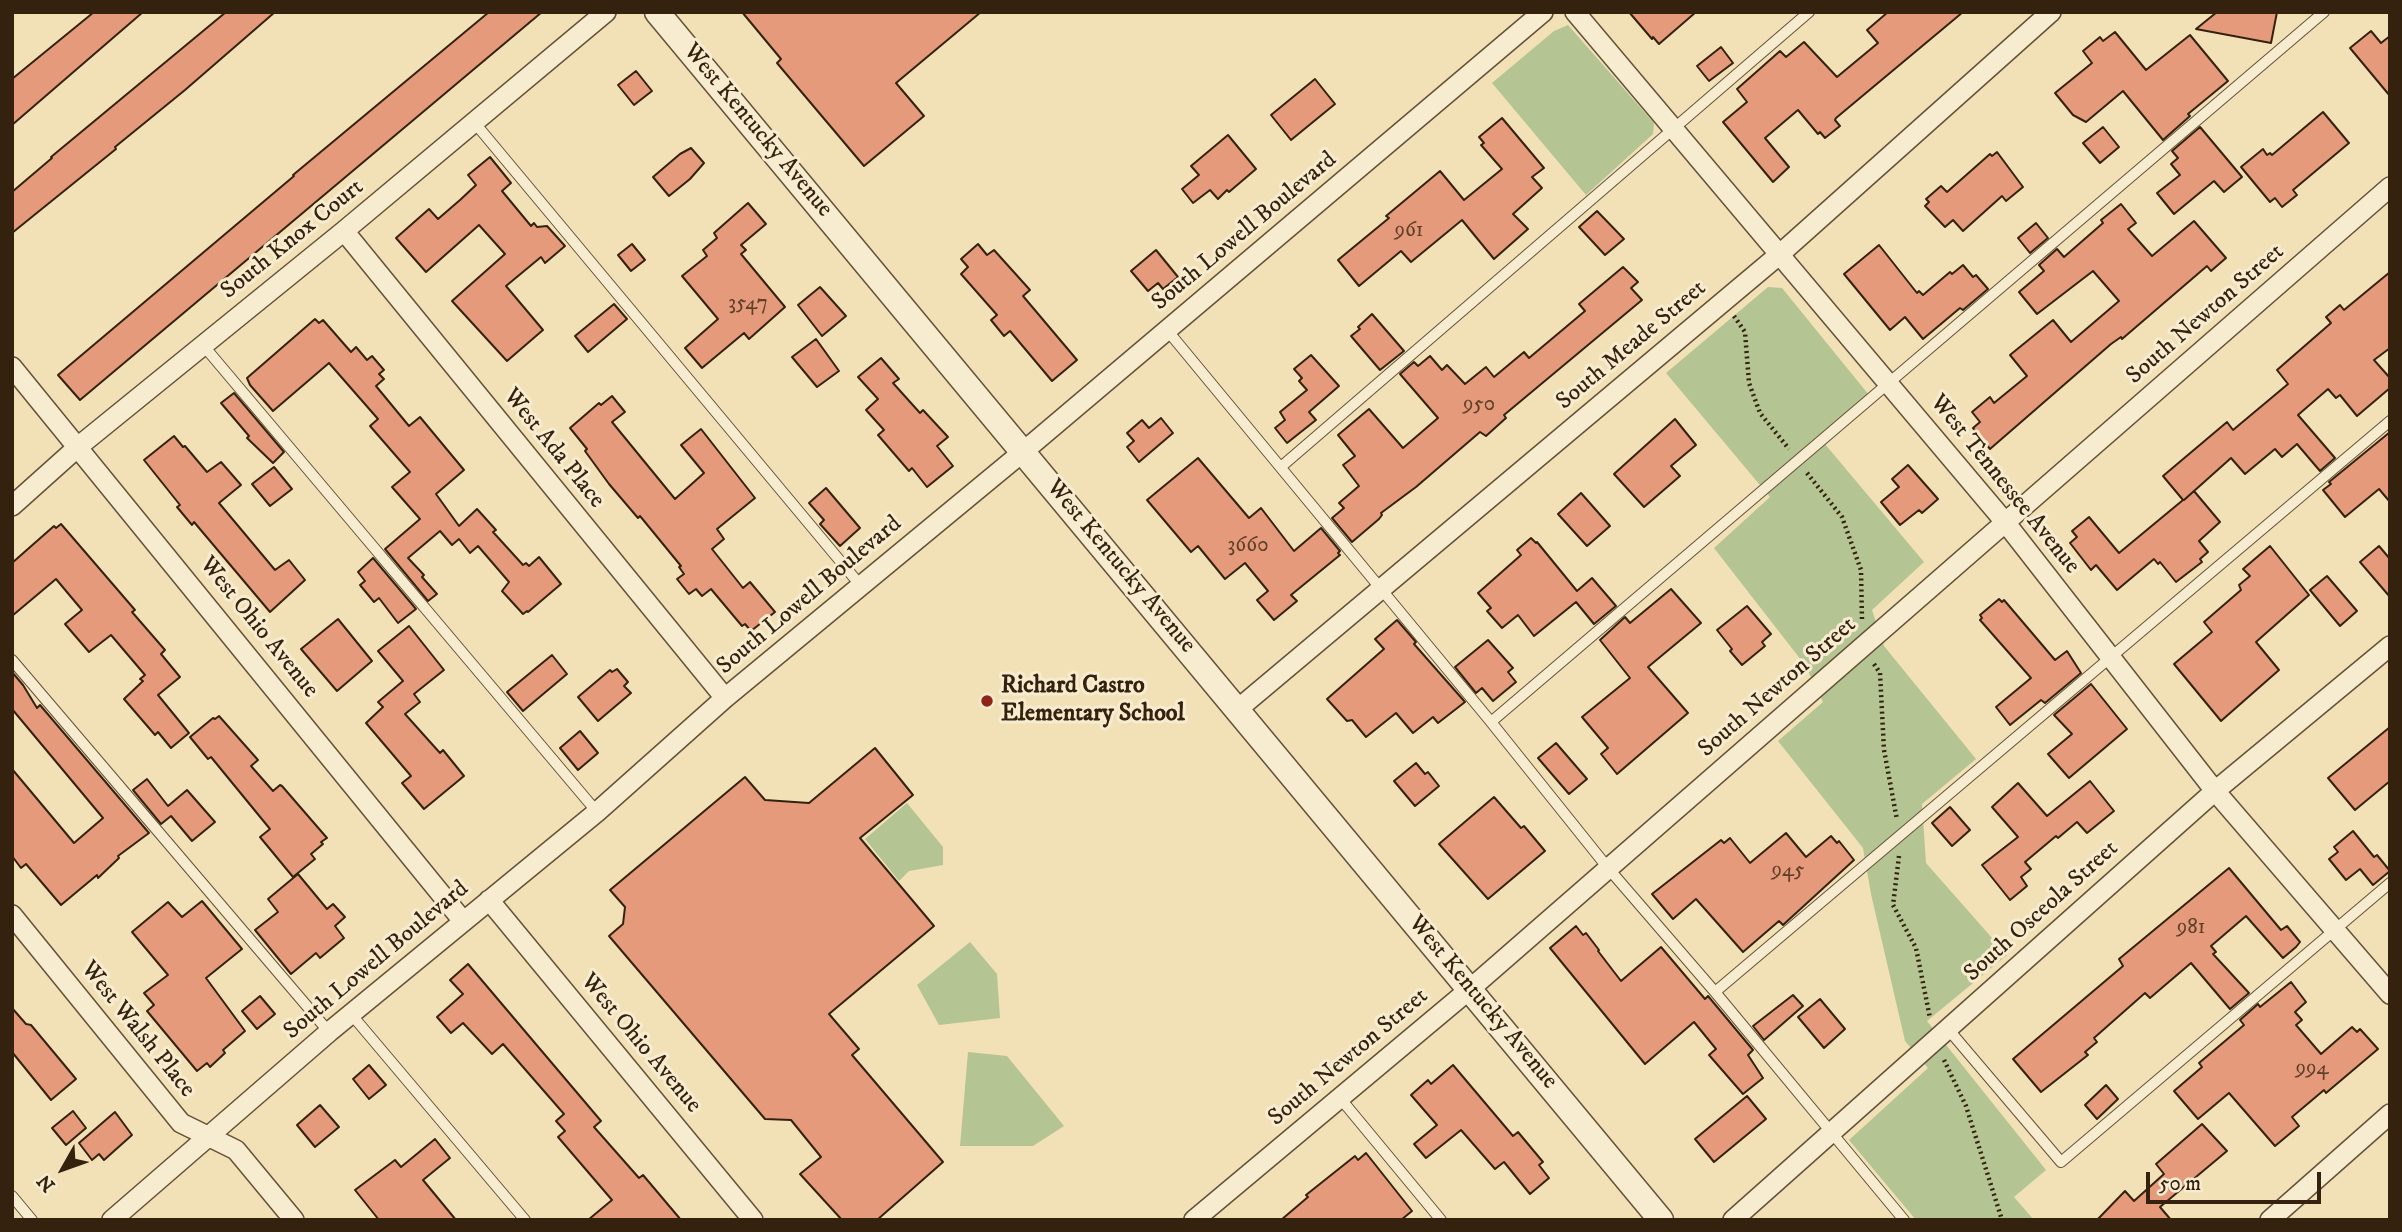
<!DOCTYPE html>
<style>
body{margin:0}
#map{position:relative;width:2402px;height:1232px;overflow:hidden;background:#f2e1b7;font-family:"IM FELL DW Pica",serif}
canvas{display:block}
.frame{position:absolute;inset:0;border:14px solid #34220e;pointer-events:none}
.north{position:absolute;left:28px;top:1134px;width:70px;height:70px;-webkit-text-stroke:5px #f7ecd0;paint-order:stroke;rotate:230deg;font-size:19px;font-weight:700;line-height:28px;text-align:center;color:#34220e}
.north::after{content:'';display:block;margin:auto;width:24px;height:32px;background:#34220e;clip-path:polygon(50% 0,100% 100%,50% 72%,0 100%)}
.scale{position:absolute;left:2146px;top:1172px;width:175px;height:32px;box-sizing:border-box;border:4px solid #34220e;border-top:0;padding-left:9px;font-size:21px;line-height:24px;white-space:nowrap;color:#34220e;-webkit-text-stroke:5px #f7ecd0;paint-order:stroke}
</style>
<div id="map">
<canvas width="2402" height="1232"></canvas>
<div class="frame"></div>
<div class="north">N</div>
<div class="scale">50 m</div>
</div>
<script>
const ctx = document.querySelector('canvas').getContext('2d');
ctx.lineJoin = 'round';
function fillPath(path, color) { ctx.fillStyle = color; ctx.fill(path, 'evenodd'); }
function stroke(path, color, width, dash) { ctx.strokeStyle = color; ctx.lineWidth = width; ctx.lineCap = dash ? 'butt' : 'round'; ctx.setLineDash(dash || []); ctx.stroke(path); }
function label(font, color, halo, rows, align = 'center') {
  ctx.font = font + ' "IM FELL DW Pica",serif'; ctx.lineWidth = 6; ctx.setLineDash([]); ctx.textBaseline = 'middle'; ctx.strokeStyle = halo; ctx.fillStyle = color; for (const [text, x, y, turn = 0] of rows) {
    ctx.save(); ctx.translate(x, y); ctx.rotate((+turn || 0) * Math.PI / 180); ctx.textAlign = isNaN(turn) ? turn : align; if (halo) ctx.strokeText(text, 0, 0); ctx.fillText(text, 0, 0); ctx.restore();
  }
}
fillPath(new Path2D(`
 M1568 25 1654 123 1653 134 1586 195 1492 83 1554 31Z
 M1768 287 1782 288 1869 395 1819 437 1924 562 1872 610 1884 646 1976 759 1922 804 1926 863 2007 955 1927 1021 2046 1170 2014 1197 2034 1220H1916L1849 1140 1928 1068 1905 1041 1871 894 1863 848 1778 741 1823 702 1805 665 1714 548 1770 497 1666 373Z
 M907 803 943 847V865L909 871 899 881 865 839Z
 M970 942 997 974 1000 1018 939 1025 917 985Z
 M968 1052 1007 1056 1064 1126 1033 1146H960Z`), '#b4c493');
const building = new Path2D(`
 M94 12H143L12 125V79Z
 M226 12H275L185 90 115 147 116 149 12 233V192L52 158 51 157Z
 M489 12H542L80 400 58 375 294 176 293 175Z
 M742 12H981L896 83 924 116 864 166 777 63 781 59Z
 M1629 12H1696L1659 44 1653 37 1652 39Z
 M1888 12H1963L1836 118 1835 120 1840 126 1825 138 1820 132 1818 134 1798 110 1765 138 1789 167 1773 182 1723 122 1747 102 1737 89 1780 51 1786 57 1804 42 1837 77 1878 43 1867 30Z
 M2217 12H2277L2271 43 2196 29Z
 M2371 31 2381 43 2390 36V96L2350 48Z
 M2115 32 2146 70 2190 35 2228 81 2188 114 2190 116 2163 140 2123 91 2086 122 2073 115 2055 93 2092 63 2083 51 2100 37 2103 41Z
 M1721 47 1733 63 1709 81 1697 66Z
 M636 71 652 91 634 105 618 85Z
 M1315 79 1335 104 1291 140 1271 115Z
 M2323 112 2349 143 2293 190 2297 195 2282 207 2275 198 2270 202 2241 167 2263 149 2267 155 2270 153 2272 155Z
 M1502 118 1544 168 1532 177 1542 188 1513 214 1528 229 1494 259 1462 220 1411 262 1401 251 1359 286 1338 260 1389 218 1386 216 1440 171 1464 200 1502 169 1481 145 1484 143 1479 137Z
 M2103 127 2119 147 2100 163 2083 143Z
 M2200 127 2242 177 2224 192 2214 181 2174 214 2157 193 2180 175 2171 164 2178 158 2172 151Z
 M1228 135 1256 169 1229 192 1227 190 1218 199 1210 190 1193 203 1182 189 1199 175 1191 166Z
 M691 148 704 163 690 179 669 196 653 177 680 154Z
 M1997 152 2023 187 2006 201 2002 196 1963 231 1953 220 1945 227 1925 206 1929 202 1926 199 1941 186 1947 192 1990 154 1992 156Z
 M490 157 511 183 502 191 531 226 534 223 537 227 547 226 565 246 545 263 541 257 506 286 543 330 507 361 452 301 505 254 479 225 426 272 396 238 429 209 438 219 460 200 476 185 468 175Z
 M748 203 766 224 741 245 746 250 741 254 785 307 749 339 744 333 702 368 685 348 718 319 682 276 707 256 703 250 717 238 714 233Z
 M2121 204 2136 223 2128 229 2152 256 2194 221 2226 258 2211 271 2207 266 2122 339 2121 337 2111 344 1990 449 1973 428 1980 422 1972 412 1990 397 1994 403 2027 376 2010 355 2053 320 2071 342 2119 301 2093 271 2037 314 2019 292 2044 271 2039 265 2057 249 2064 257 2103 223 2101 220Z
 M1597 211 1624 239 1605 255 1579 227Z
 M2036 223 2048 238 2030 253 2018 238Z
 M632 244 645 260 631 271 618 255Z
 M978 244 987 255 994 250 1030 290 1023 296 1077 360 1052 381 1010 331 1004 336 991 320 997 315 961 274 968 267 961 259Z
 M1879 245 1917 293 1919 291 1923 295 1950 272 1952 274 1963 265 1973 277 1976 275 1988 289 1963 310 1960 308 1923 339 1905 317 1890 330 1844 274Z
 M1156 250 1178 277 1163 289 1158 283 1148 291 1131 271Z
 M1623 267 1638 282 1631 288 1642 300 1504 415 1506 418 1486 436 1480 432 1416 487 1381 513 1382 515 1379 519 1352 542 1332 518 1344 508 1339 503 1359 486 1343 465 1355 456 1338 435 1369 409 1403 448 1438 418 1400 374 1414 362 1418 366 1430 356 1442 370 1447 365 1465 384 1486 367 1494 377 1524 352 1529 358 1585 311 1579 304Z
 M2390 272V348L2374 360 2390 378V388L2357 416 2340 395 2336 398 2328 389 2298 415 2335 458 2320 471 2297 444 2282 457 2275 449 2245 474 2231 458 2184 500 2194 491 2220 522 2199 541 2208 552 2200 559 2202 562 2176 582 2160 562 2158 564 2154 559 2117 590 2096 565 2091 570 2070 543 2077 537 2072 531 2089 517 2119 553 2183 500 2163 476 2227 422 2233 430 2288 384 2277 370 2331 323 2326 317 2340 305 2344 310Z
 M820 287 846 316 822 336 798 305Z
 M614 304 627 319 588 352 575 336Z
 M1372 314 1404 351 1380 370 1351 336 1360 329 1358 327Z
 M315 319 319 323 323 320 351 352 356 347 367 360 372 356 384 370 379 374 384 379 376 386 409 426 420 417 464 470 436 494 459 526 477 509 496 530 493 532 523 565 526 563 529 566 539 557 561 584 528 612 527 611 523 614 502 591 509 582 478 546 470 553 459 539 452 545 440 531 408 558 424 575 422 577 437 594 428 601 385 549 420 519 392 487 410 472 370 426 378 419 329 363 273 411 250 385 247 378Z
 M816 339 839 371 817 387 792 357Z
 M1311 355 1339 386 1309 412 1316 420 1287 443 1275 428 1285 420 1280 412 1307 390 1299 381 1302 378 1294 369Z
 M881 358 899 379 893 383 920 413 923 410 948 437 937 446 953 466 927 487 912 468 909 471 878 435 884 430 866 410 878 399 858 377Z
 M234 393 284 452 273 463 247 438 249 436 221 403Z
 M612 396 625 412 612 422 675 499 704 473 681 445 701 429 755 498 717 529 724 539 712 549 743 588 750 582 775 612 751 631 745 624 742 626 711 589 702 596 696 589 689 594 677 579 684 574 679 567 681 566 640 516 638 518 609 484 585 451 587 449 570 428 599 403 601 405Z
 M1161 418 1173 433 1139 462 1127 447 1134 441 1127 433 1142 420 1149 428Z
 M1675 419 1696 445 1671 466 1680 476 1644 507 1614 474Z
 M2390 432V502L2379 489 2345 517 2323 490 2331 484 2329 482Z
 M174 436 183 447 185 446 207 472 221 462 241 485 219 503 275 570 289 560 305 580 270 612 194 522 192 525 177 507 180 505 144 460Z
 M1198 458 1249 518 1261 508 1294 551 1321 528 1340 551 1338 553 1340 555 1291 595 1297 601 1274 620 1257 600 1268 591 1245 563 1225 579 1198 546 1191 552 1147 500Z
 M1908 465 1938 499 1922 513 1919 510 1900 525 1881 502 1899 487 1892 479Z
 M274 467 292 489 270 506 252 484Z
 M826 488 860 528 840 546 820 524 824 520 809 503Z
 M1581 493 1610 526 1587 546 1558 514Z
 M61 524 135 610 132 612 165 650 161 654 180 677 158 695 189 733 171 748 158 732 155 735 124 699 143 681 140 679 145 675 111 635 89 652 65 624 82 610 56 579 12 616V563L54 526 56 528Z
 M1531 538 1536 543 1537 542 1577 591 1592 578 1616 606 1594 624 1576 602 1534 636 1518 615 1502 628 1487 611 1491 608 1478 593 1521 555 1517 550Z
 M2270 546 2309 595 2256 642 2279 670 2221 721 2174 664 2212 632 2204 622 2241 590 2239 585 2250 576 2243 569Z
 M2379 546 2390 559V597L2360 562Z
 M373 558 416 609 398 623 379 598 374 602 360 585 365 581 358 572Z
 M2327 576 2357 611 2340 626 2310 590Z
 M1671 589 1701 623 1648 667 1688 713 1617 774 1601 754 1608 748 1582 717 1630 678 1600 640 1625 617 1630 623Z
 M1999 599 2002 602 2004 600 2055 660 2067 651 2081 673 2045 703 2041 700 2010 725 1996 707 2031 678 1980 620 1982 618 1980 615Z
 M1747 606 1771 634 1762 642 1765 646 1742 665 1730 651 1732 649 1717 630Z
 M338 619 372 661 337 691 301 649Z
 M1397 620 1416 642 1414 644 1465 702 1438 723 1433 717 1413 733 1396 713 1366 737 1352 720 1347 721 1327 699 1384 649 1375 639Z
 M409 626 444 670 414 694 420 702 405 714 440 753 443 750 464 776 424 809 402 783 411 776 366 723 383 707 378 702 403 681 378 651Z
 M1488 640 1513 668 1508 672 1516 682 1493 701 1482 688 1476 693 1455 667Z
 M552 655 567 674 523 711 507 692Z
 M617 669 628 682 624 686 631 693 598 721 578 697 610 670 612 672Z
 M12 672 23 685 37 708 40 705 149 833 118 856 119 858 98 878 97 875 61 905 26 864 21 868 12 856V769L74 843 103 818 12 709Z
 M2091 684 2127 729 2069 778 2048 754 2072 734 2054 715Z
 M219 716 258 760 251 766 273 791 280 785 282 786 327 838 321 842 323 844 311 854 315 859 293 877 260 837 270 829 211 757 208 759 190 737 213 718 215 719Z
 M2390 727V781L2355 810 2328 778Z
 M580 731 598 753 578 770 560 748Z
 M1556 743 1587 779 1569 794 1538 758Z
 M875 748 913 795 860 838 934 926 829 1014 859 1049 852 1055 943 1162 877 1220H842L800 1174 821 1157 791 1120 765 1119 609 936 623 924 625 907 610 890 745 777 765 800 809 803Z
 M1416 763 1425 774 1428 772 1439 786 1415 806 1394 781Z
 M147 779 168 806 187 790 215 822 192 841 171 816 161 824 133 790Z
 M2090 781 2114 811 2087 833 2077 822 2058 838 2056 836 2025 862 2031 869 2021 877 2027 886 2010 900 1982 865 2018 837 1992 807 2018 783 2047 816Z
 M1494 797 1521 828 1524 826 1545 851 1488 899 1439 844Z
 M1950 807 1970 830 1952 846 1932 823Z
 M2353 831 2374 857 2377 855 2390 871 2373 885 2360 869 2346 880 2329 859 2338 852 2334 847Z
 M1786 833 1806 857 1831 836 1837 843 1839 841 1854 860 1783 925 1779 921 1743 952 1696 899 1673 919 1652 894 1721 840 1724 843 1730 838 1750 863Z
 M2229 868 2281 930 2287 926 2300 942 2296 947 2283 958 2246 916 2211 946 2216 952 2213 954 2249 993 2230 1009 2191 963 2150 998 2145 993 2094 1038 2097 1042 2085 1052 2088 1055 2041 1092 2013 1059 2123 966 2119 959Z
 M298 874 327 909 333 904 345 917 335 926 344 938 320 958 316 953 291 974 255 930 278 912 268 899Z
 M202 901 242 949 206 978 245 1031 223 1050 225 1053 210 1067 207 1063 197 1071 147 1011 154 1005 144 993 168 975 132 932 168 902 182 917Z
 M1576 926 1583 935 1586 933 1599 950 1598 951 1621 981 1661 947 1705 999 1708 996 1753 1050 1748 1055 1763 1078 1743 1094 1709 1055 1716 1049 1694 1022 1645 1064 1550 948Z
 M468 964 601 1121 594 1127 639 1178 643 1175 681 1220H588L612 1200 558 1137 565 1131 556 1121 564 1114 503 1044 492 1054 463 1023 451 1033 437 1017 463 994 450 980Z
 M2291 982 2306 1002 2295 1012 2302 1020 2296 1025 2321 1054 2352 1027 2357 1032 2360 1029 2378 1049 2326 1093 2324 1090 2292 1117 2299 1126 2275 1146 2229 1093 2198 1119 2174 1091 2202 1067 2199 1063 2244 1025 2240 1020 2258 1004 2260 1007Z
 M1793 995 1803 1006 1764 1040 1753 1026Z
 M260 996 275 1014 257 1029 242 1011Z
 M1820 999 1845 1029 1824 1048 1798 1017Z
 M12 1008 26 1024 31 1025 76 1079 51 1100 12 1052Z
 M369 1065 386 1085 369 1099 353 1079Z
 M1453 1065 1513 1136 1518 1132 1543 1162 1539 1165 1549 1178 1530 1194 1504 1162 1495 1169 1461 1130 1426 1158 1414 1144 1437 1125 1411 1095 1428 1080 1431 1084Z
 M2106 1085 2118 1099 2097 1119 2085 1105Z
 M1747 1096 1766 1119 1714 1162 1695 1139Z
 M320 1105 339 1127 315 1147 297 1125Z
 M73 1111 86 1128 66 1145 52 1128Z
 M115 1112 132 1135 104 1160 99 1154 92 1160 79 1143Z
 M2202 1124 2227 1151 2160 1207 2171 1220H2097L2125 1191 2134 1201 2164 1174 2156 1164Z
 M435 1139 450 1158 423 1180 456 1220H379L355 1190 395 1160 401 1167Z
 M1366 1153 1412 1211 1401 1220H1281L1308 1197 1306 1195 1355 1156 1358 1160Z`);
fillPath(building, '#e59a7b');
stroke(building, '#34220e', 2);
const service = new Path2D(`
 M474 122 861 586
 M1167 330 1491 722 2324 12
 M203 345 597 812
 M1282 466 1809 12
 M12 660 329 1032
 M1491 722 1608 868 1715 992 1904 1220
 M1715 992 2390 421
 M351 1014 525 1220
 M1948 1029 2061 1162 2390 883
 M1340 1098 1441 1220
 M12 1196 32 1220`);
const minor = new Path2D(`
 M1575 12 2005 522 2215 791 2390 994
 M344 231 725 698
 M12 367 463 921
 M12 506 79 446 344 231 606 12
 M1238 709 1780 254 2051 12
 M489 900 753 1220
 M12 915 181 1123 236 1150 294 1220
 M112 1220 329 1032 597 812 725 698 1024 451 1543 12
 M1194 1220 1470 989 2390 187
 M1733 1220 2215 791 2390 646
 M2270 1220 2390 1114`);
const tertiary = new Path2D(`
 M657 12 1661 1220`);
stroke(service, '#645238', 12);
stroke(minor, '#645238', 22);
stroke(tertiary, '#645238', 27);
stroke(new Path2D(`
 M1734 316 1745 332 1749 383 1760 413 1789 449
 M1807 473 1842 517 1861 570 1862 620
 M1874 664 1880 673 1884 750 1897 820
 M1899 856 1893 905 1916 948 1930 1018
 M1944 1060 1966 1106 2002 1220`), '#34220e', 4.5, [2, 3.5]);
stroke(service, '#f7ecd0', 10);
stroke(minor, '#f7ecd0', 19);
stroke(tertiary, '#f7ecd0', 24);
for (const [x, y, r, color] of [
 [987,701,7,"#8f2418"]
]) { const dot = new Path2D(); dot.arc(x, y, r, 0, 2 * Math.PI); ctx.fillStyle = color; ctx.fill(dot); stroke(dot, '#f7ecd0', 2.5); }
label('21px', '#604029', null, [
 ["961",1409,232],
 ["3547",748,305],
 ["950",1479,406],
 ["3660",1248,547],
 ["945",1788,872],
 ["981",2191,929],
 ["994",2312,1070]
]);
label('24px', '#34220e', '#f7ecd0', [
 ["West Kentucky Avenue",757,131,50],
 ["South Lowell Boulevard",1245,232,-40],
 ["South Knox Court",293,240,-39],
 ["South Newton Street",2206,315,-41],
 ["South Meade Street",1632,346,-40],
 ["West Ada Place",553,449,51],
 ["West Tennessee Avenue",2004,485,51],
 ["West Kentucky Avenue",1120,567,50],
 ["South Lowell Boulevard",810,596,-40],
 ["West Ohio Avenue",258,628,51],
 ["South Newton Street",1778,688,-41],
 ["South Osceola Street",2042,912,-42],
 ["South Lowell Boulevard",377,961,-40],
 ["West Kentucky Avenue",1482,1003,50],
 ["West Walsh Place",137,1030,51],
 ["West Ohio Avenue",640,1044,50],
 ["South Newton Street",1349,1058,-40]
]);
label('bold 24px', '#34220e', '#f7ecd0', [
 ["Richard Castro",1001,687],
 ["Elementary School",1001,715]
], 'left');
</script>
